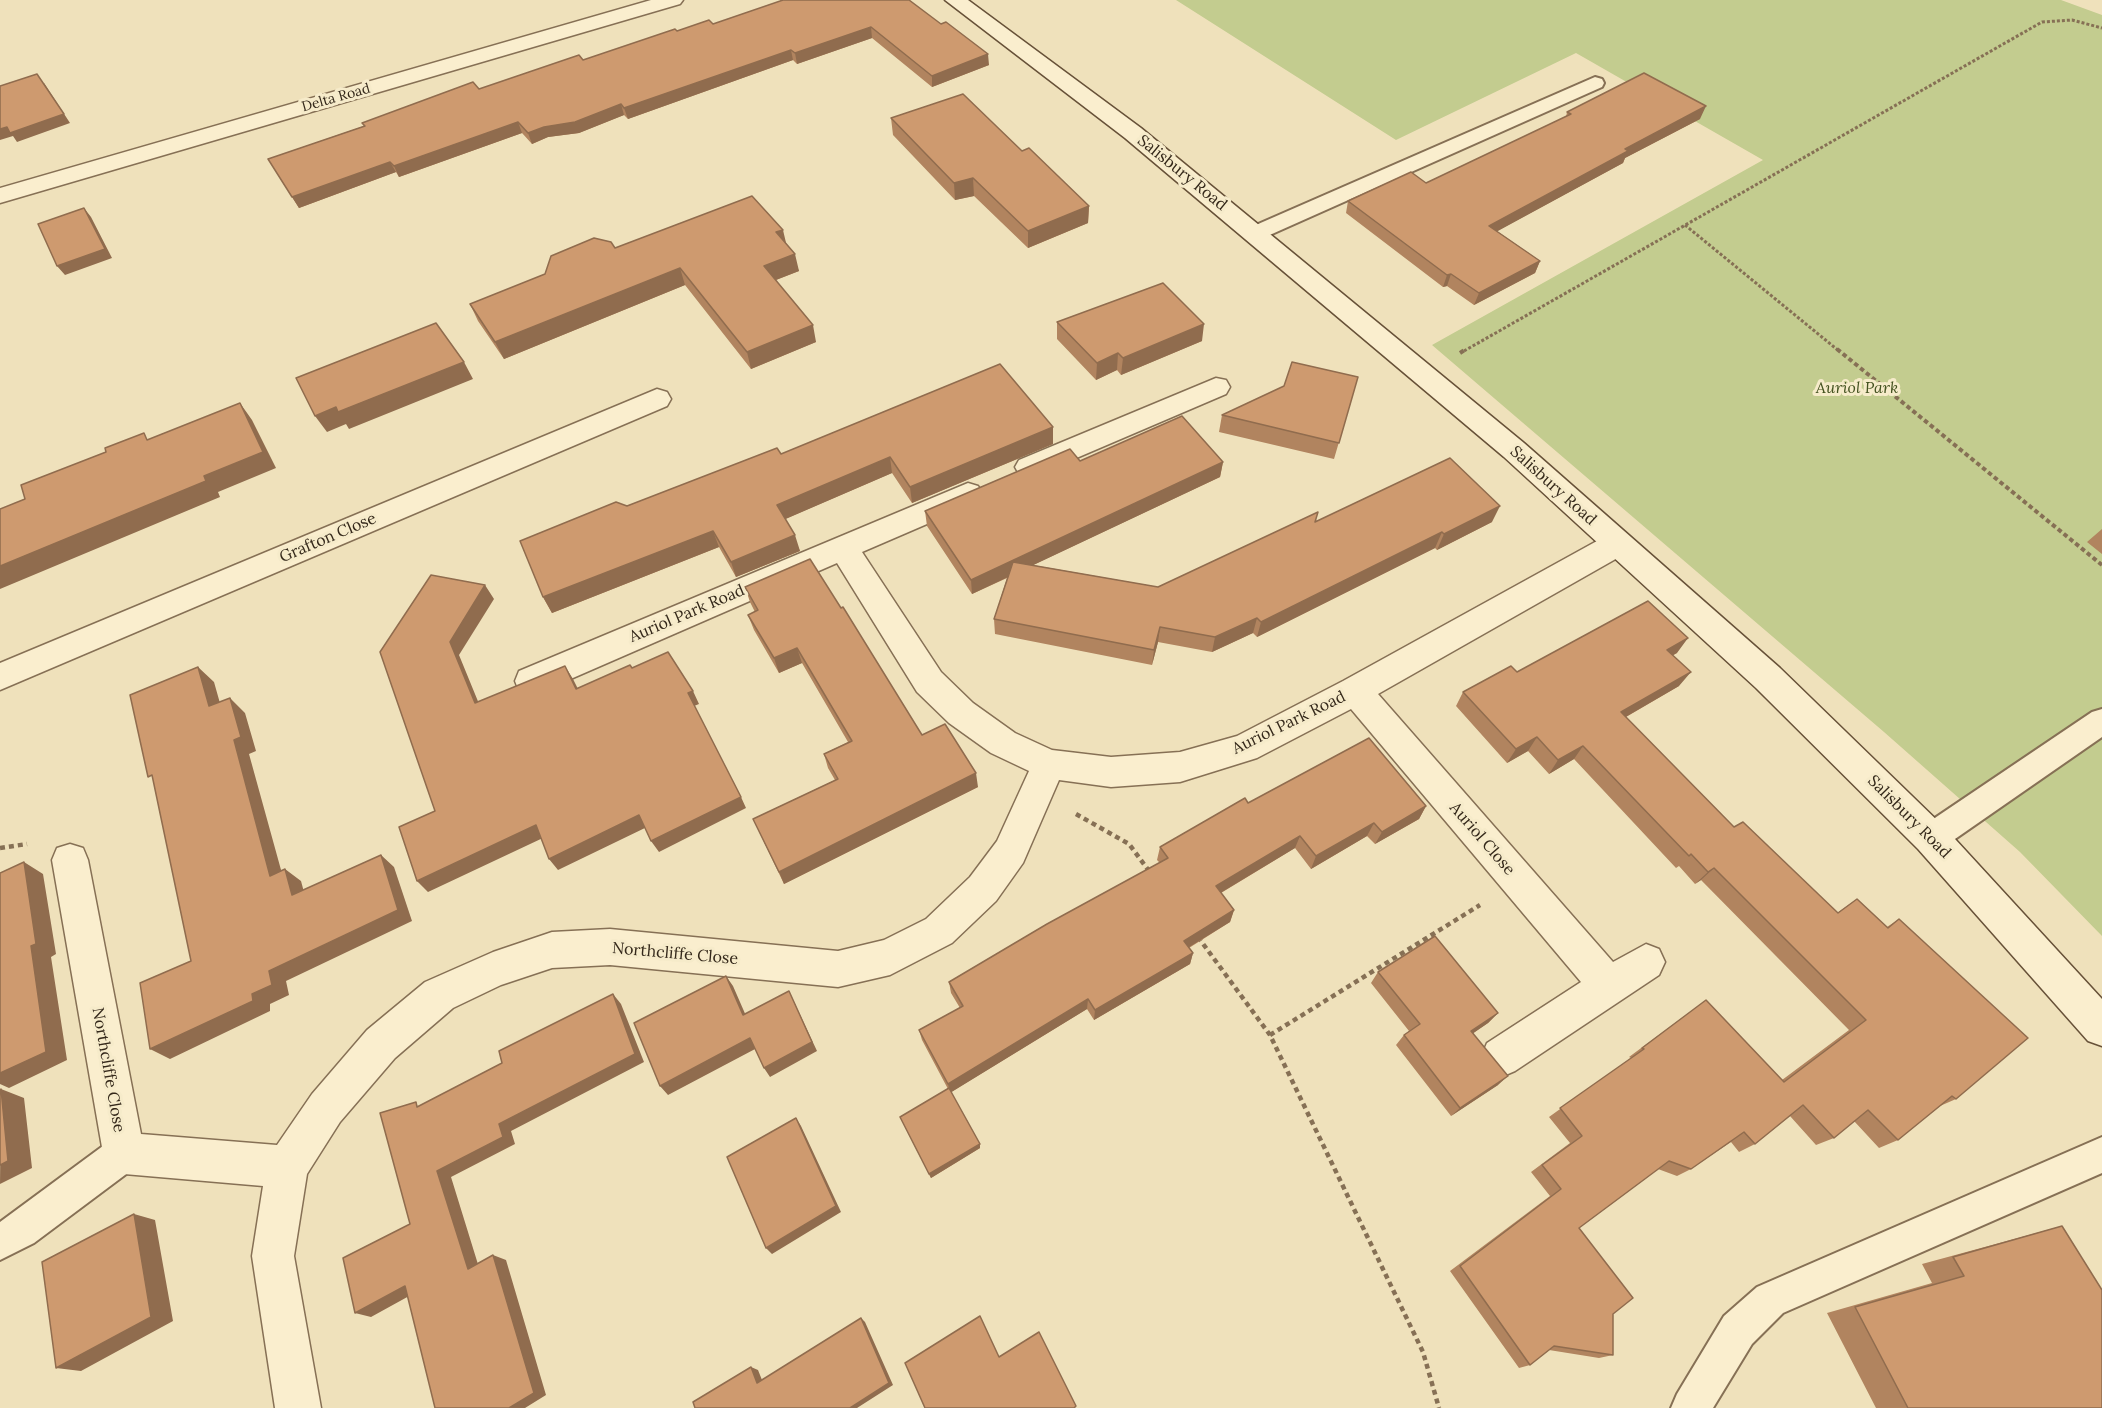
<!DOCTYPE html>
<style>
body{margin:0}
canvas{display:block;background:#efe1bb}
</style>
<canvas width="2102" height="1408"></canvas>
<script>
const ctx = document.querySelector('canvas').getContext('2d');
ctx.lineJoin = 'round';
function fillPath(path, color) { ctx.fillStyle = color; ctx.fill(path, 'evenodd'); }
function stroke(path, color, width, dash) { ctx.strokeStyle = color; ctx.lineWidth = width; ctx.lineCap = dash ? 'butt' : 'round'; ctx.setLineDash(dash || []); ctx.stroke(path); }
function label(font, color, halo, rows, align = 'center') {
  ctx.font = font + ' Lora,serif'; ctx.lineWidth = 6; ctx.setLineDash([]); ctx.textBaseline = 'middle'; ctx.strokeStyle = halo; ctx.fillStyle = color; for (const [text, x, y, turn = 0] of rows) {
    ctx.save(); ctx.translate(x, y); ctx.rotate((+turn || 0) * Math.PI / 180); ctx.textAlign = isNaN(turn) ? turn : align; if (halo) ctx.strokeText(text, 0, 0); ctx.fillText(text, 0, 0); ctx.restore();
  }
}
fillPath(new Path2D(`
 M1176 0H2061L2102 15V936L2020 852 1884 732 1432 345 1763 160 1576 53 1396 140Z`), '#c3cc8f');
const lane = new Path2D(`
 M1595 77 1602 79 1604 83 1602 87 1263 238 1256 240 1249 238 1245 233 1249 228Z
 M2102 709V737L1942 848 1931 852 1920 848 1916 838 1920 828 2092 712Z
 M124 1135 137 1140 142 1153 137 1166 34 1243 0 1260V1222L111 1140Z
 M2102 1137V1173L1783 1313 1752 1344 1713 1408H1671L1677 1394 1724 1316 1757 1287Z`);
const street = new Path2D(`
 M651 0H683L680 4 0 203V188Z
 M1216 378 1226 380 1230 387 1226 394 1039 474 1029 477 1019 474 1015 467 1019 460Z
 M657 389 667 392 671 399 667 406 0 690V663Z
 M968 483 978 486 983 494 978 502 862 552 941 672 973 703 1015 733 1052 750 1111 757 1180 752 1237 736 1343 681 1606 536 1617 532 1628 536 1632 544 1628 552 1378 694 1613 962 1646 944 1659 949 1665 962 1659 975 1515 1071 1501 1077 1487 1071 1481 1057 1487 1043 1581 982 1351 709 1257 758 1180 782 1111 787 1059 780 1023 863 996 901 952 943 890 975 838 987 610 965 552 968 501 985 453 1008 395 1058 340 1122 307 1174 294 1256 321 1408H275L252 1256 263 1186 124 1174 109 1168 103 1153 52 860 57 848 70 844 83 848 88 860 141 1134 277 1145 312 1094 367 1030 425 982 493 952 552 932 610 929 838 951 884 940 926 919 970 877 997 841 1029 771 991 753 949 723 917 692 837 563 543 691 531 694 519 691 515 681 519 671Z`);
const secondary = new Path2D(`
 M945 0H968L1141 128 1524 443 1780 668 1944 827 2102 999V1046L2088 1041 1918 849 1756 688 1504 457 1125 138Z`);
stroke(lane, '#867055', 4);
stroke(street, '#867055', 3);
stroke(secondary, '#675138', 3);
stroke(new Path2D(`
 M1685 225 1839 351
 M1464 351 2042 22 2072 20 2102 28`), '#867055', 3, [3, 2]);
stroke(new Path2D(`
 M1837 349 2102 565
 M1460 353 1466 349`), '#867055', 4, [4.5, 3]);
stroke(new Path2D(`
 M1076 814 1129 844 1149 871
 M0 848 27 844
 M1198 937 1270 1035 1423 1352 1439 1408
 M1270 1035 1480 905`), '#867055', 4.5, [5, 4]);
fillPath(lane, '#faeece');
fillPath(street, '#faeece');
fillPath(secondary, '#faeece');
fillPath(new Path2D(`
 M909 0 989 65 932 87 872 38 797 64 793 60 628 119 624 115 579 133 548 137 532 144 522 133 399 177 396 172 299 208 268 159 364 126 362 123 583 60 677 31 713 24Z
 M1567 112 1700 119 1625 158 1623 163 1497 231 1540 261 1535 273 1474 305 1447 286 1443 287 1346 213 1348 201 1426 183 1566 117Z
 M891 118 1022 151 1089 206 1088 223 1028 248 974 196 955 200 893 135Z
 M786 243 799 271 776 280 816 342 751 369 685 285 504 359 478 321 470 304 615 248Z
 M1057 322 1202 341 1121 375 1117 370 1096 380 1057 339Z
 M1358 377 1334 459 1219 432 1222 415Z
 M1053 444 912 503 892 473 785 519 800 551 736 577 719 547 552 613 543 597 627 506 781 454Z
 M1080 461 1223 462 1220 477 1033 565 1158 587 1316 522H1492L1437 550 1435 548 1257 637 1253 633 1212 652 1158 642 1152 665 995 634 994 619 1007 578 972 594 927 526 925 511Z
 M2102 529V554L2087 542Z
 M745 587 841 608 922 735 978 787 784 884 753 819 835 780 828 768 824 754 848 742 802 663 779 673 754 630 748 615 755 612 750 602Z
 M1677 653 1673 655 1679 686 1626 717 1734 827 1837 913 1857 899 1887 927 1899 919 1956 1099 1940 1106 1898 1140 1879 1148 1854 1121 1834 1138 1816 1145 1790 1116 1755 1144 1739 1152 1731 1142 1691 1169 1677 1176 1658 1169 1579 1228 1613 1314V1355L1599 1358 1549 1350 1530 1365 1519 1368 1450 1271 1550 1196 1531 1172 1570 1143 1549 1117 1631 1058 1629 1057 1706 1000 1782 1080 1849 1030 1701 880 1695 884 1679 866 1676 868 1574 759 1549 774 1528 751 1507 763 1456 706 1463 692 1517 672Z
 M1248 803 1426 806 1419 819 1375 844 1367 836 1311 869 1295 848 1221 893 1234 910 1230 922 1189 948 1193 953 1190 964 1094 1020 1087 1009 951 1092 980 1144V1148L931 1178 900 1117 948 1089 922 1040 919 1030 960 1008 951 993 949 982 1160 863 1157 860 1160 847Z
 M1378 972 1498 1013 1488 1023 1473 1033 1498 1085 1451 1116 1396 1045 1404 1035 1409 1031 1371 983Z
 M2062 1226 2102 1408H1876L1827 1313 1932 1283 1922 1264Z`), '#b1845f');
fillPath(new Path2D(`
 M871 27 872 38 797 64 795 53Z
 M791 50 793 60 628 119 624 108Z
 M988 54 989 65 932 87V76Z
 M44 83 70 123 17 142 13 136 0 140V129Z
 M621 104 624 115 579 133 548 137 532 144 528 133 544 127Z
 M1706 106 1700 119 1625 158 1623 163 1485 238 1489 226 1625 149Z
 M518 122 522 133 399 177 394 166Z
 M390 162 396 172 299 208 292 197Z
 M973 178 974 196 955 200 954 183Z
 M1089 206 1088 223 1028 248V231Z
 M84 208 91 217 112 258 65 275 57 266Z
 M783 230 787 247 776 232Z
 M795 254 799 271 768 283 764 266Z
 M1540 261 1535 273 1474 305 1479 293Z
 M680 268 685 285 504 359 495 342Z
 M1451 274 1447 286 1443 287 1447 275Z
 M1204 324 1202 341 1121 375 1123 358Z
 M813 325 816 342 751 369 747 352Z
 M1118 353 1117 370 1096 380 1097 363Z
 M464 362 473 379 349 429 346 424 327 432 315 416 336 407Z
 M240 403 252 420 276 468 218 492 220 497 0 589V566L204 476Z
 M1053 427V444L912 503 910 487Z
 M890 457 892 473 781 521 777 505Z
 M1223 462 1220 477 972 594 971 580Z
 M1500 506 1492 522 1437 550 1444 534Z
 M713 531 719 547 552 613 543 597Z
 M1442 532 1435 548 1257 637 1261 622Z
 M795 535 800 551 736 577 731 562Z
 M485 585 494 599 459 655 484 716 475 703 450 642Z
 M1257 618 1253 633 1212 652 1215 637Z
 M1160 627 1158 642 1152 665 1154 650Z
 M1688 638 1677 653 1657 664 1667 650Z
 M797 648 802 663 779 673 774 658Z
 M565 666 573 679 584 701 576 689Z
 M198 667 214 682 225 721 209 706Z
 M1691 672 1679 686 1610 726 1621 712Z
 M693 691 699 704 694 706 688 693Z
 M230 698 245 713 256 751 249 754 286 888 270 876 234 740Z
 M1537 737 1528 751 1507 763 1516 749Z
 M1583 746 1574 759 1549 774 1558 760Z
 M976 773 978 787 784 884 779 872Z
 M741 797 746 808 659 852 651 841Z
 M1426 806 1419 819 1375 844 1382 832Z
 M639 815 647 827 558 870 549 859Z
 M1374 823 1367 836 1311 869 1316 856Z
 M536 825 545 837 428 892 417 881Z
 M1300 836 1295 848 1212 898 1216 886Z
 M381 855 394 867 412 921 286 981 289 995 270 1004V1011L170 1059 150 1049 252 994 269 971Z
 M24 862 43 874 56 954 51 957 67 1060 9 1088 0 1084V1073L31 946Z
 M1714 868 1701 880 1695 884 1708 872Z
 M285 869 301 881 308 907 292 895Z
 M1234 910 1230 922 1181 952 1184 941Z
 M1193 953 1190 964 1094 1020 1095 1010Z
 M726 976 733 986 750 1025 743 1015Z
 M789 991 817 1051 770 1077 764 1068Z
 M613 994 621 1004 644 1062 511 1131 515 1144 451 1177 481 1274 468 1269 437 1171 499 1124Z
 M1088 999 1087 1009 950 1093 948 1084Z
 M1498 1013 1488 1023 1462 1041 1471 1031Z
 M750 1038 757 1048 668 1095 660 1086Z
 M1508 1076 1498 1085 1451 1116 1460 1108Z
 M1 1089 24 1098 32 1168 0 1184Z
 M796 1118 801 1126 841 1212 772 1254 766 1248Z
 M980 1144V1148L931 1178 929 1174Z
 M134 1214 155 1220 173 1321 81 1371 56 1368Z
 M493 1255 506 1260 546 1395 525 1408H509Z
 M405 1286 420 1290 371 1317 355 1313Z
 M861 1318 865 1322 893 1385 857 1408H850Z
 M751 1367 758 1370 764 1385 757 1383Z`), '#906c4e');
const building = new Path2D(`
 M783 0H909L941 24 946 22 988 54 932 76 871 27 795 53 791 50 624 108 621 104 575 122 544 127 528 133 518 122 394 166 390 162 292 197 268 159 365 126 362 123 473 82 479 89 579 55 583 60 675 29 677 31 709 20 713 24Z
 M1644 73 1706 106 1625 149 1628 151 1489 226 1540 261 1479 293 1451 274 1447 275 1348 201 1411 172 1426 183 1571 114 1567 112Z
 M37 74 64 114 10 133 7 127 0 129V86Z
 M963 94 1022 151 1029 148 1089 206 1028 231 973 178 954 183 891 118Z
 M752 196 783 230 776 232 795 254 764 266 813 325 747 352 680 268 495 342 470 304 545 274 551 256 594 238 611 242 615 248Z
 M84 208 105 249 57 266 38 224Z
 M1163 283 1204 324 1123 358 1118 353 1097 363 1057 322Z
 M436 323 464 362 338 412 336 407 315 416 296 378Z
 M1292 362 1358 377 1339 443 1222 415 1284 386Z
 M1000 364 1053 427 910 487 890 457 777 505 795 535 731 562 713 531 543 597 520 541 616 502 627 506 777 448 781 454Z
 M240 403 263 452 204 476 206 481 0 566V509L25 499 21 485 106 452 105 448 144 433 147 440Z
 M1182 416 1223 462 971 580 925 511 1070 449 1080 461Z
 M1450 458 1500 506 1444 534 1442 532 1261 622 1257 618 1215 637 1160 627 1154 650 994 619 1013 562 1158 587 1318 512 1315 522Z
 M810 559 841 608 843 607 922 735 945 724 976 773 779 872 753 819 838 779 824 754 852 741 797 648 774 658 748 615 758 610 745 587Z
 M431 575 485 585 450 642 475 703 565 666 576 689 630 665 632 668 668 652 693 691 688 693 741 797 651 841 639 815 549 859 536 825 417 881 399 827 435 811 380 652Z
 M1648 601 1688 638 1667 650 1691 672 1621 712 1734 827 1743 822 1838 913 1857 899 1888 928 1899 919 2028 1038 1956 1099 1952 1096 1898 1140 1868 1110 1834 1138 1803 1105 1755 1144 1744 1132 1691 1169 1669 1161 1579 1228 1633 1298 1613 1314V1355L1554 1346 1530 1365 1460 1266 1561 1189 1542 1165 1582 1136 1560 1108 1644 1049 1642 1048 1706 1000 1784 1082 1866 1020 1714 868 1708 872 1691 854 1689 856 1583 746 1558 760 1537 737 1516 749 1463 692 1511 666 1517 672Z
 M198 667 209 706 230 698 241 737 234 740 270 876 285 869 292 895 381 855 398 910 269 971 272 985 252 994 253 1001 150 1049 140 983 191 961 152 775 148 777 130 695Z
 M1369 738 1426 806 1382 832 1374 823 1316 856 1300 836 1216 886 1234 910 1184 941 1193 953 1095 1010 1088 999 948 1084 919 1030 963 1006 949 982 1047 924 1168 858 1160 847 1245 798 1248 803Z
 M24 862 36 944 31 946 46 1052 0 1073V873Z
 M1435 936 1498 1013 1471 1031 1508 1076 1460 1108 1404 1035 1420 1024 1378 972Z
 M726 976 743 1015 789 991 812 1042 764 1068 750 1038 660 1086 634 1023Z
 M613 994 635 1054 499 1124 503 1137 437 1171 468 1269 493 1255 534 1393 509 1408H435L405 1286 355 1313 343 1258 410 1224 380 1113 416 1102 417 1107 502 1063 499 1051Z
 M949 1088 980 1144 929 1174 900 1117Z
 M1 1089 8 1161 0 1165V1090Z
 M796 1118 836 1206 766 1248 727 1157Z
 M134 1214 151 1317 56 1368 42 1262Z
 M2062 1226 2102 1290V1408H1908L1855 1307 1964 1276 1953 1257Z
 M980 1316 999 1357 1039 1332 1076 1406 1074 1408H925L905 1363Z
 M861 1318 889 1383 850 1408H695L693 1402 751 1367 757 1383Z`);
fillPath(building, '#ce9a6f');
stroke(building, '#906c4e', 1.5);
label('14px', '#34281a', '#f6ebca', [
 ["Delta Road",336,98,-16]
]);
label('16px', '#34281a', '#f6ebca', [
 ["Salisbury Road",1182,173,39],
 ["Salisbury Road",1553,486,42],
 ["Grafton Close",328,538,-23],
 ["Auriol Park Road",687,614,-23],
 ["Auriol Park Road",1289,723,-26],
 ["Salisbury Road",1909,817,45],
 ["Auriol Close",1482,839,49],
 ["Northcliffe Close",675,954,5],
 ["Northcliffe Close",108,1070,80]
]);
label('italic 16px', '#445220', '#f6ebca', [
 ["Auriol Park",1857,388]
]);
</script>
